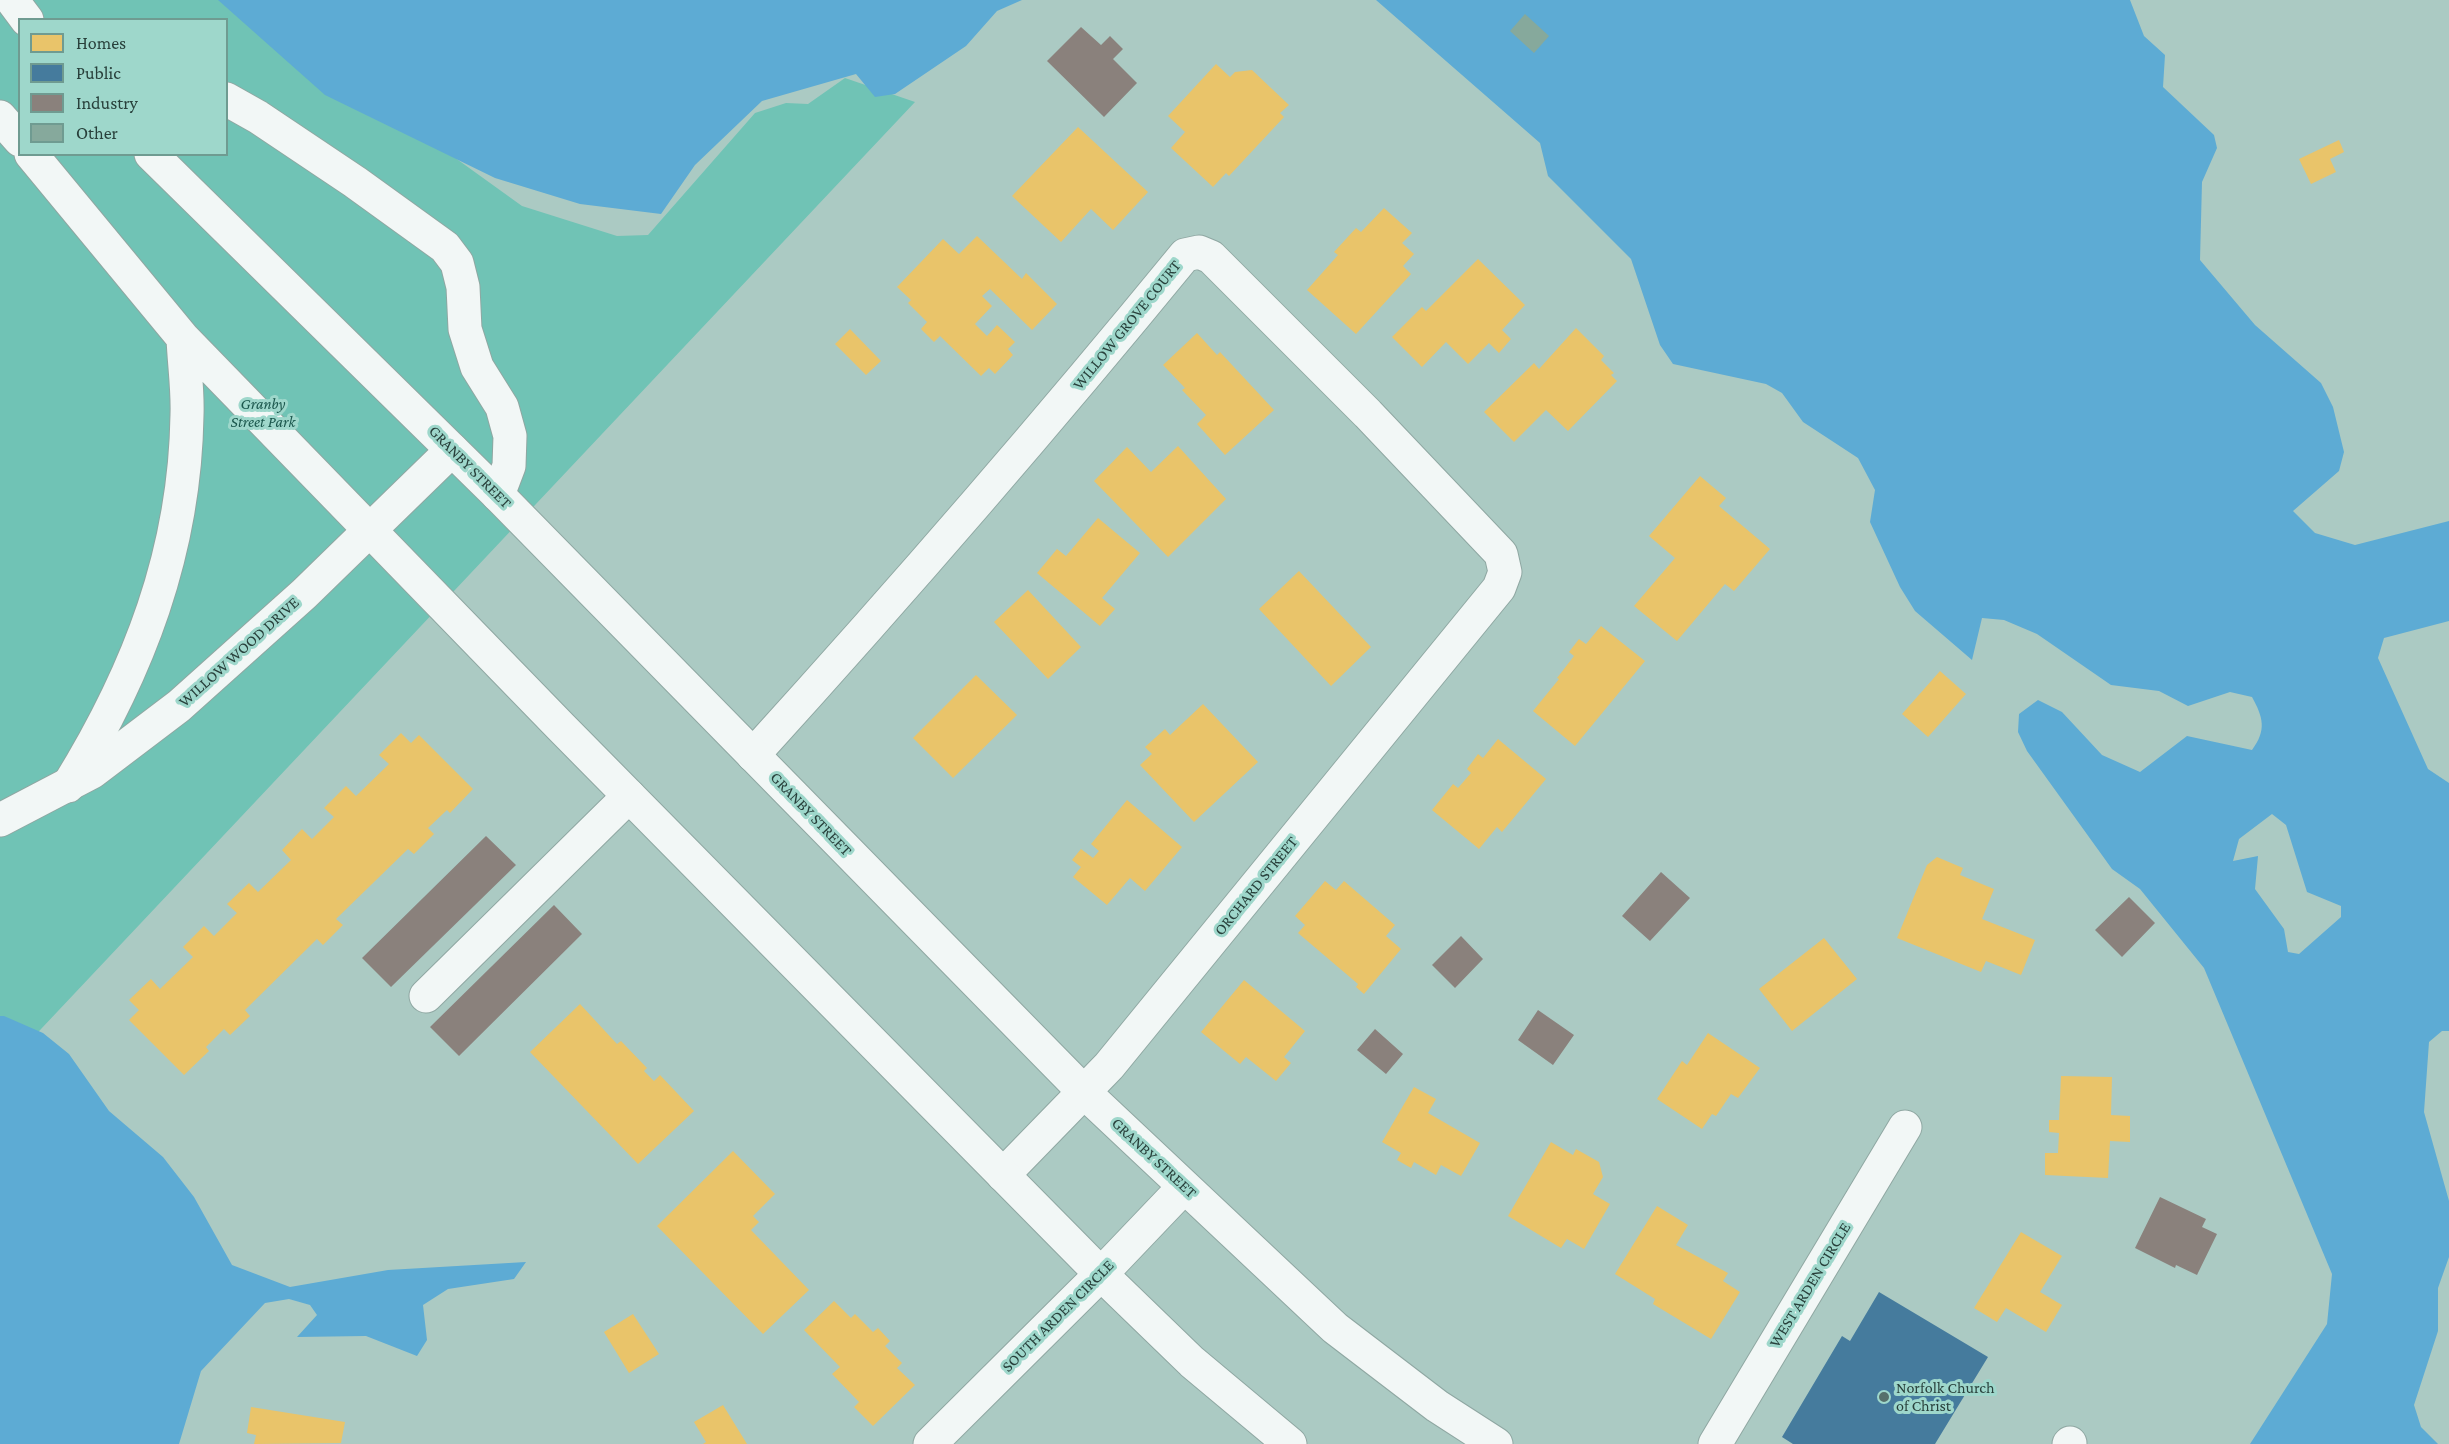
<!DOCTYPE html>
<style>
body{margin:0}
#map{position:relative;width:2449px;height:1444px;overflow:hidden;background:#abcac3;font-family:"Crimson Pro",serif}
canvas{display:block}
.legend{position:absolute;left:18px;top:18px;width:210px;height:138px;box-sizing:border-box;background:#9ed7cb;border:2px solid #6f9b91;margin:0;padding:8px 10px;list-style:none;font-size:18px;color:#28403b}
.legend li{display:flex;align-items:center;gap:12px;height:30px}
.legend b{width:30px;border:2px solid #6f9b91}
</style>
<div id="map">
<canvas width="2449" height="1444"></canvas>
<ul class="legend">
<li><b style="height:16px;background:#e9c46a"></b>Homes</li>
<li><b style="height:16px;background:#457b9d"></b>Public</li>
<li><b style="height:16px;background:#8a817c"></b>Industry</li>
<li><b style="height:16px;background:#86a99c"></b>Other</li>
</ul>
</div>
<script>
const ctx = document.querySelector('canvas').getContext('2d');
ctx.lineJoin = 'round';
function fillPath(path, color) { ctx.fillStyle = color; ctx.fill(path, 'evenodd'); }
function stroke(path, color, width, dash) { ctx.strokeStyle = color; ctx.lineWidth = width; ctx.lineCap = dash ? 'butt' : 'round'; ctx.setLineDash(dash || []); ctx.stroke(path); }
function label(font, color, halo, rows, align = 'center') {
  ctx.font = font + ' "Crimson Pro",serif'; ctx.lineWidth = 6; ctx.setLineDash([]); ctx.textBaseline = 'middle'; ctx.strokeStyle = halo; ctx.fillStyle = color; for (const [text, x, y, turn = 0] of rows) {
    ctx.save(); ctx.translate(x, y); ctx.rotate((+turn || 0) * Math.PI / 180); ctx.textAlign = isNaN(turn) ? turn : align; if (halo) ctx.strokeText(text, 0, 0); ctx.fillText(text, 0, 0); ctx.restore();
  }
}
fillPath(new Path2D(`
 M0 0H263L308 52 522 206 617 236 648 235 755 113 786 103 808 104 845 78 915 102 25 1046 0 1038ZM20 20H226V154H20Z`), '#70c3b5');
fillPath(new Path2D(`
 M218 0H1022L997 11 966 46 895 94 875 97 856 74 762 101 695 165 661 214 580 204 495 178 325 95Z
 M1376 0H2130L2144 36 2165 55 2163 87 2214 135 2217 148 2202 182 2200 260 2255 325 2321 383 2333 407 2344 452 2339 471 2293 511 2315 533 2355 545 2449 521V621L2384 638 2378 658 2428 769 2449 783V1031H2442L2429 1042 2424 1112 2449 1201V1257L2438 1288V1331L2414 1405 2421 1427 2438 1444H2250L2327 1324 2332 1274 2204 968 2140 889 2112 869 2027 751 2018 732 2019 714 2038 700 2062 712 2102 755 2140 772 2187 736 2252 750C2267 730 2263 717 2252 697L2230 692 2188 706 2159 691 2111 685 2037 634 2004 620 1982 618 1972 660 1915 611 1900 587 1870 522 1875 490 1858 458 1803 422 1782 393 1766 384 1673 364 1660 345 1631 259 1548 176 1540 143ZM2272 814 2286 825 2307 892 2341 906V917L2299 954 2288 952 2284 929 2255 889 2258 856 2233 861 2239 839Z
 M0 1016H4L43 1033 69 1054 109 1111 163 1157 194 1197 232 1265 290 1287 388 1270 526 1262 514 1279 448 1289 423 1305 427 1340 417 1356 366 1336 297 1337 317 1315 310 1305 289 1299 265 1303 201 1371 179 1444H0Z`), '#5dabd4');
fillPath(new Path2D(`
 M1216 64 1230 77 1235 72 1252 70 1289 105 1280 113 1284 117 1229 176 1226 173 1213 187 1171 148 1185 132 1168 116Z
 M1078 127 1148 192 1113 230 1091 209 1061 242 1012 196Z
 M2339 140 2344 152 2330 159 2336 172 2311 184 2299 159Z
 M1384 208 1412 233 1402 243 1414 254 1403 266 1411 274 1356 334 1307 290 1338 255 1334 252 1356 228 1361 232Z
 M977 236 1022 279 1026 273 1057 304 1032 330 990 289 982 296 992 306 975 324 987 336 997 325 1015 342 1008 349 1013 355 995 374 989 368 981 376 940 336 934 342 921 329 927 322 908 303 911 300 897 287 943 239 959 254Z
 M1478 259 1525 305 1502 330 1511 339 1499 353 1489 343 1468 364 1446 342 1422 367 1392 337 1422 307 1426 311Z
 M1576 328 1604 356 1601 360 1614 373 1611 375 1617 381 1568 431 1546 410 1514 442 1484 412 1534 363 1539 369Z
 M850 329 881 361 866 375 835 344Z
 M1197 333 1217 355 1220 352 1274 410 1225 455 1197 424 1206 415 1182 390 1185 388 1163 365Z
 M1178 446 1226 499 1168 557 1094 481 1127 447 1151 472Z
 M1700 476 1726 498 1719 506 1770 549 1734 591 1725 584 1677 641 1634 606 1675 558 1649 536Z
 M1098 518 1140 553 1102 598 1115 609 1100 626 1037 573 1057 549 1066 556Z
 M1299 571 1371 647 1331 686 1259 609Z
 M1028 590 1081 647 1048 679 994 622Z
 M1601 626 1645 661 1575 746 1533 711 1559 679 1557 678 1574 656 1569 652 1579 639 1586 644Z
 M1940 671 1966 694 1928 737 1902 714Z
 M976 675 1017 715 953 778 913 738Z
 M1203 704 1258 762 1194 822 1140 765 1152 754 1145 747 1165 729 1170 735Z
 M401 733 411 743 419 735 473 789 450 813 447 810 428 828 434 834 414 854 408 849 336 919 343 925 323 945 317 939 245 1010 250 1016 230 1035 224 1029 206 1047 209 1051 184 1075 129 1020 139 1010 129 1000 151 979 160 989 193 957 183 947 204 926 214 936 237 913 227 904 249 883 258 892 291 860 282 850 302 829 312 839 334 817 324 808 346 786 356 796 389 764 379 755Z
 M1498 739 1546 779 1502 832 1497 827 1479 849 1432 810 1453 784 1458 788 1471 773 1467 769 1478 754 1483 758Z
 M1127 800 1182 847 1145 891 1130 878 1107 905 1073 877 1081 867 1072 860 1081 849 1093 858 1099 851 1091 844Z
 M1937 857 1963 868 1960 875 1994 889 1982 919 2035 940 2021 975 1986 961 1981 972 1897 938 1927 865Z
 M1325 881 1336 890 1344 881 1395 925 1386 936 1401 949 1364 994 1356 987 1358 984 1298 933 1305 925 1295 916Z
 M1824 938 1857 979 1792 1031 1759 989Z
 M1244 980 1305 1031 1284 1057 1291 1063 1276 1081 1246 1057 1240 1064 1201 1032Z
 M580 1004 617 1044 621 1041 647 1068 644 1071 654 1081 660 1075 694 1111 638 1164 530 1052Z
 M1708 1033 1760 1068 1738 1098 1731 1094 1716 1116 1712 1114 1702 1129 1657 1099 1682 1061 1687 1065Z
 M2061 1076 2112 1077 2111 1115 2130 1116V1142L2110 1141 2108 1178 2045 1175V1153H2058L2059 1133 2049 1132V1120H2059Z
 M1414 1087 1436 1099 1428 1113 1480 1143 1461 1176 1441 1165 1436 1175 1414 1162 1411 1168 1397 1160 1401 1153 1382 1142Z
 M1551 1142 1573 1155 1576 1149 1599 1162 1603 1177 1593 1194 1610 1204 1584 1249 1567 1239 1561 1248 1508 1216Z
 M733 1151 775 1194 753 1216 759 1222 751 1230 809 1290 763 1334 657 1226Z
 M1657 1206 1688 1225 1676 1245 1728 1273 1723 1281 1740 1292 1711 1339 1653 1304 1655 1299 1615 1274Z
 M2021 1232 2062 1256 2040 1292 2062 1305 2046 1332 2006 1308 1997 1322 1974 1308Z
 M834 1301 851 1318 855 1314 873 1332 878 1328 890 1341 885 1346 902 1363 897 1368 915 1385 873 1426 854 1407 859 1402 832 1374 840 1367 804 1330Z
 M633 1314 659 1354 629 1373 604 1332Z
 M723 1405 747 1444H703L706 1442 694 1422Z
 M251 1407 345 1422 341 1443 254 1444 256 1435 247 1433Z`), '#e9c46a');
fillPath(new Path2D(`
 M1879 1292 1988 1357 1935 1444H1793L1782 1437 1842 1336 1850 1341Z`), '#457b9d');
fillPath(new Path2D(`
 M1081 27 1101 45 1110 36 1123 49 1113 59 1137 83 1104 117 1047 61Z
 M486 836 516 865 391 987 362 958Z
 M1661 872 1690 898 1650 941 1622 916Z
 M2129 897 2155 923 2122 957 2095 930Z
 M554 905 582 934 459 1056 430 1027Z
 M1461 936 1483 959 1455 988 1432 965Z
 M1538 1010 1574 1035 1553 1065 1518 1040Z
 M1375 1029 1403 1054 1386 1074 1357 1050Z
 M2160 1197 2206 1219 2202 1227 2217 1234 2197 1275 2176 1265 2175 1268 2135 1248Z`), '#8a817c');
fillPath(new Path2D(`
 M1525 14 1549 36 1534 53 1510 31Z`), '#86a99c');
const minor = new Path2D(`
 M226 99 258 117 355 182 445 247 457 263 463 287 465 329 477 367 502 407 510 436 509 466 498 495
 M753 755C901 592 1045 426 1185 255L1199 252 1211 257 1368 414 1501 554 1505 572 1499 588 1109 1066 1003 1175
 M0 820 92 772 179 706 304 594 452 450
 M426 996 629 796
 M930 1444 1101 1274 1184 1187
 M1715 1444 1905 1127
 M2069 1444 2070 1443`);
const major = new Path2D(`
 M12 0 27 20
 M0 117 20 140
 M31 154 183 338 561 727 1101 1274 1192 1362 1290 1444
 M151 154 498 495 1084 1092 1335 1328 1437 1406 1496 1444
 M68 786C139 671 185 551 187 415 188 390 184 363 183 338`);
stroke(minor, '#8fa7a2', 35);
stroke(major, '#8fa7a2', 35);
stroke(minor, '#f2f7f6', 33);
stroke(major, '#f2f7f6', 33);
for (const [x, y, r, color] of [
 [1884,1397,6,"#56706b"]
]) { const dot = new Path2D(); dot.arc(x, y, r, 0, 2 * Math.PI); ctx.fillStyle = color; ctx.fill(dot); stroke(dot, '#9ed7cb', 2); }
label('16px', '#28403b', '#9ed7cb', [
 ["WILLOW GROVE COURT",1127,325,-51],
 ["GRANBY STREET",470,467,45],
 ["WILLOW WOOD DRIVE",239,652,-42],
 ["GRANBY STREET",811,814,46],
 ["ORCHARD STREET",1256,886,-51],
 ["GRANBY STREET",1154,1158,43],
 ["WEST ARDEN CIRCLE",1810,1285,-59],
 ["SOUTH ARDEN CIRCLE",1058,1316,-45]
]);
label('italic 16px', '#1c584e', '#9ed7cb', [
 ["Granby",263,404],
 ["Street Park",263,422]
]);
label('16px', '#28403b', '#9ed7cb', [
 ["Norfolk Church",1896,1388],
 ["of Christ",1896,1406]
], 'left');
</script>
